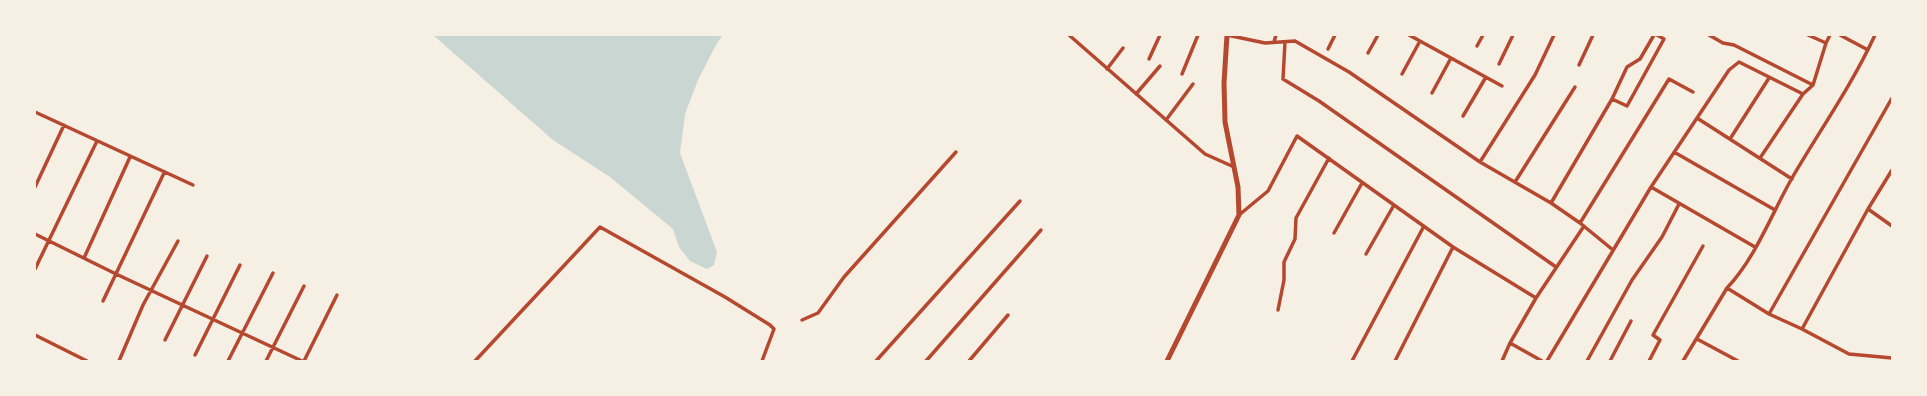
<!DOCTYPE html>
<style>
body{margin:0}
#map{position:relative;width:1927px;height:396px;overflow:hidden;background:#f6efe4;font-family:Raleway,sans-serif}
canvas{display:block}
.frame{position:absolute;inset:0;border:36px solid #f6efe4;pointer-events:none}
</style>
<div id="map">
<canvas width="1927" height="396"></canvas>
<div class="frame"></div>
</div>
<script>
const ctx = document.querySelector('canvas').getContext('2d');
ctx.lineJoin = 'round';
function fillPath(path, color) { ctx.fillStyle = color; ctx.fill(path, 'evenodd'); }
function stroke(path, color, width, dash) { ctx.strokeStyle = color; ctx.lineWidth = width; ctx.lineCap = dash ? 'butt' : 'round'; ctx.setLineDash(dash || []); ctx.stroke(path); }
fillPath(new Path2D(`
 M433 35H723L717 43 698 80 685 114 680 153 717 252 714 265 707 269 690 261 679 247 673 229 610 177 553 140Z`), '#c9d6d2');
stroke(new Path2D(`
 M1069 35 1205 154 1234 167
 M1227 35 1265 43 1295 41 1349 72 1480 162 1551 203 1580 223 1613 250
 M1409 35 1502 86
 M1709 35 1723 43 1734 45 1813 85
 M1808 35 1826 43
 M1840 35 1868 50
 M1274 42 1276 35
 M1285 42 1283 79 1319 101 1556 267
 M1477 46 1483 35
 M1328 49 1335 35
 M1368 53 1378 35
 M1149 59 1160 35
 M1499 64 1513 35
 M1579 65 1593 35
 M1107 69 1123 48
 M1182 74 1198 35
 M1402 74 1420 41
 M1432 93 1451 58
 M1136 94 1160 66
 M1612 99 1627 67 1640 59 1654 35
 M35 112 193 185
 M1463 116 1486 77
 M1697 118 1792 179
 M1166 120 1193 84
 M1730 139 1769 78
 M1674 152 1775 210
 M1760 158 1803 94 1813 85 1826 43 1830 35
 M1480 162 1535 75 1554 35
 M1515 182 1575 87
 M35 187 64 125
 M1651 187 1755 247
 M1551 203 1612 99 1627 106 1664 39 1657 35
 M1868 209 1892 226
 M1239 215 1268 191 1297 136 1453 247 1536 298
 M1580 223 1669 79 1693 92
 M1334 233 1362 183
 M35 234 116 274 302 361
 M1366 254 1394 205
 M84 258 130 157
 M35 269 97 141
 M1727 288C1756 257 1771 215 1792 178 1820 130 1852 85 1875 35
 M103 301 164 173
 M1278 310 1284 280V262L1295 239 1296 218 1329 158
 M1769 314 1892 98
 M802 320 818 313 844 277 956 152
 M1802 329 1868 209 1892 170
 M35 335 87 361
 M1697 339 1738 361
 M165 340 207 256
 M1510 343 1536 298 1584 226
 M195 355 240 265
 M119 361 143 305 178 241
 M228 361 273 273
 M266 361 304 286
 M304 361 337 295
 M475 361 600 227 725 297 770 325 774 329 762 361
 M876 361 1020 201
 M926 361 1041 230
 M969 361 1008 315
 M1352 361 1424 226
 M1395 361 1453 247
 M1502 361 1510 343 1542 361
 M1547 361 1651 187 1729 70 1739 62 1803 94
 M1587 361 1632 280 1662 237 1679 204
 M1610 361 1631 321
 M1649 361 1660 340 1653 335 1703 246
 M1683 361 1727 288 1769 314 1802 329 1849 354 1892 358`), '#b5482f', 3.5);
stroke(new Path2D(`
 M1167 361 1239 215 1238 187 1225 122 1224 83 1227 35`), '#b5482f', 5);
</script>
